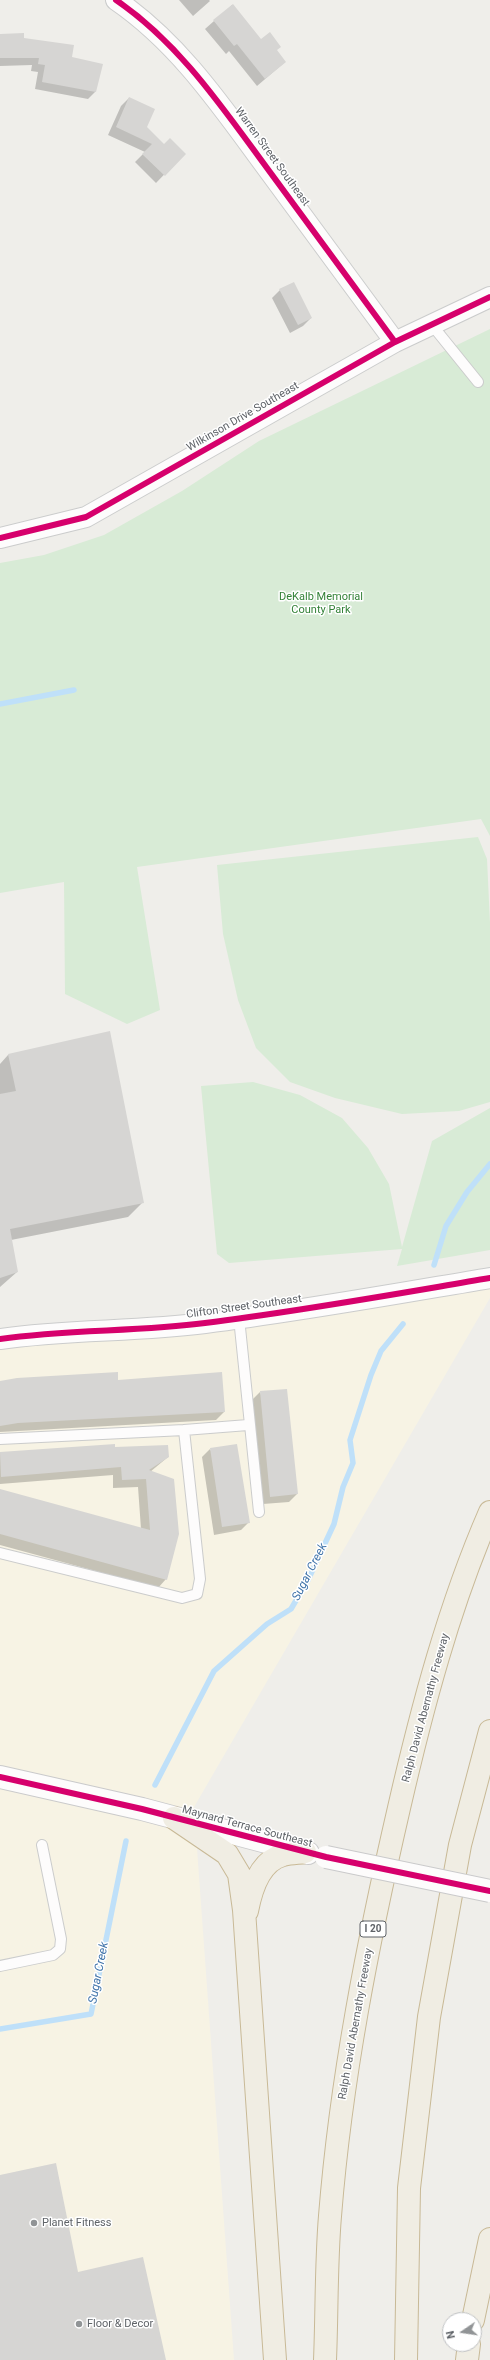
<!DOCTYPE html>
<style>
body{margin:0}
#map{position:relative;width:490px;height:2360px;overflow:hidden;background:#efeeea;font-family:Roboto,sans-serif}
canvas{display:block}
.north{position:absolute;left:442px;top:2312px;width:40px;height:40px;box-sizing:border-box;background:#fff;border:1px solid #bfc1c3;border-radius:50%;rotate:257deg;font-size:11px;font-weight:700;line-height:16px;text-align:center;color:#5f6368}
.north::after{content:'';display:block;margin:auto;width:14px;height:18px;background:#919496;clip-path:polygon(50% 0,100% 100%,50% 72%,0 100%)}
</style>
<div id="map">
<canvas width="490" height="2360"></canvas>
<div class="north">N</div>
</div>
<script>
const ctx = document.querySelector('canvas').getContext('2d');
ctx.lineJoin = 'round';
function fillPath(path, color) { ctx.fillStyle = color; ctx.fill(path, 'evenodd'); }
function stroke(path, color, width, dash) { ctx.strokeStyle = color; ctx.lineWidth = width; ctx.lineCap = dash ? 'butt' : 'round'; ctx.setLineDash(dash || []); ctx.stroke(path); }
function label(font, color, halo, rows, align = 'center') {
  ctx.font = font + ' Roboto,sans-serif'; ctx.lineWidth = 3; ctx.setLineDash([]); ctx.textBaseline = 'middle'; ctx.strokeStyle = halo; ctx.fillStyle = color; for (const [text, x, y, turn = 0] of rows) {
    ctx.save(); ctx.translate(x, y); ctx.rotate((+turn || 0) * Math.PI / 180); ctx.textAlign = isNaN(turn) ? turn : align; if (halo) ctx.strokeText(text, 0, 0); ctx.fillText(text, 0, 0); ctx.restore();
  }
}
fillPath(new Path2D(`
 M490 1272V1298L194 1807 234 2360H0V1344Z`), '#f7f3e4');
fillPath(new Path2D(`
 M490 329V836L481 819 137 867 160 1010 127 1024 65 994 64 882 0 893V563L44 555 104 535 182 491 259 441Z
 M478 837 487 859 490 923V1102L459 1111 402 1114 335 1098 290 1082 256 1048 238 1000 223 934 217 865Z
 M253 1082 300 1095 342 1118 368 1148 389 1184 402 1247 432 1141 490 1108V1250L397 1266 402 1249 229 1263 217 1254 201 1086Z`), '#d8ebd6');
fillPath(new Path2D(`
 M179 0H209L210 1 193 16Z
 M232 5 261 41 276 51 285 62 257 86 229 51 226 54 205 29Z
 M0 35 71 58 96 91 88 99 35 89 38 72 31 71 32 65 0 66Z
 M129 98 145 127 164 146 184 154 156 183 135 162 145 152 108 135 121 106Z
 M280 290 311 318 303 326 290 333 272 298Z
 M109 1032 143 1202 128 1217 11 1240 17 1272 0 1287V1064L8 1055Z
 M117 1381 224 1412 216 1420 0 1432V1382Z
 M260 1392 297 1494 289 1502 263 1504 252 1400Z
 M114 1445V1448L168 1457 150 1472 166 1579 158 1588 0 1545V1490L141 1529 138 1487 113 1488V1475L0 1484V1453Z
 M210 1449 248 1523 241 1530 214 1535 202 1457Z`), '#0003');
stroke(new Path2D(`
 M0 704 74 690
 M434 1265 446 1226 467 1192 490 1164
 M155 1785 214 1671 267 1624 291 1609 308 1580 334 1524 343 1487 353 1463 350 1440 371 1375 381 1351 403 1324
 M0 2029 91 2014 126 1841`), '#bfe0f9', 5.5);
fillPath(new Path2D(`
 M233 4 261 39 270 32 281 47 277 50 286 62 265 79 237 44 234 46 213 20Z
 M24 33V38L74 45 72 57 103 64 96 92 42 82 45 65 38 64 39 58H0V34Z
 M129 97 155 109 147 127 164 144 170 138 186 154 165 176 142 154 152 144 116 127Z
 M294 282 312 318 298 325 279 289Z
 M110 1031 144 1203 10 1229 18 1272 0 1278V1094L16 1091 8 1054Z
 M118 1372V1380L222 1372 225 1412 18 1423 0 1426V1381L17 1378Z
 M287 1389 298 1494 270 1497 260 1391Z
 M115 1444V1447L168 1445 169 1457 149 1470 174 1479 179 1534 167 1580 0 1534V1489L150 1530 146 1479 122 1480 121 1467 1 1477 0 1452Z
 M237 1444 250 1523 222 1527 210 1448Z
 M56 2163 78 2272 143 2257 166 2360H0V2175Z`), '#d6d5d3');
const lane = new Path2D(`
 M432 325 478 382
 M239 1318 259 1512
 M184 1430 248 1425
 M0 1439 184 1430 200 1579 197 1594 182 1598 0 1553
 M0 1966 53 1955 60 1949 61 1939 42 1845`);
const street = new Path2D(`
 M116 0C179 43 222 107 267 168 310 226 352 284 395 342
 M0 538 86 517 395 342 490 297
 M0 1339C68 1329 137 1332 205 1323 301 1311 395 1294 490 1278`);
const secondary = new Path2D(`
 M0 1777 142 1809 308 1853`);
const highway = new Path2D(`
 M174 1818 227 1854 239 1874 244 1910 275 2360
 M247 1911C251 1890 260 1861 283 1855 290 1853 298 1853 305 1852
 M473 2320 490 2239
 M325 2360C327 2312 326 2264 330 2216 341 2078 368 1942 399 1808 422 1708 449 1606 490 1512
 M406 2360 409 2188 429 2017 460 1845 490 1731
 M467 2360 469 2344`);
stroke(lane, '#cbcccc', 12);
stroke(street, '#cbcccc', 22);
stroke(secondary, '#cacacb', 24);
stroke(highway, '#c8b996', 24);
stroke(lane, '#fdfcfc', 10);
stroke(street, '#fdfcfc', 20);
stroke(secondary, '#fdfcfc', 22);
stroke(highway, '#f0ede3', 22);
const secondaryBridge = new Path2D(`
 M326 1857 490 1891`);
stroke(secondaryBridge, '#cacacb', 24, []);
stroke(secondaryBridge, '#fdfcfc', 22);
stroke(new Path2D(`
 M116 0C179 43 222 107 267 168 310 226 352 284 395 342
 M0 538 86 517 395 342 490 297
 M0 1339C68 1329 137 1332 205 1323 301 1311 395 1294 490 1278
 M0 1777 142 1809 326 1857 490 1891`), '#d6006c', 6);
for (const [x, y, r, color] of [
 [34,2223,4,"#919496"],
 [79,2324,4,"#919496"]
]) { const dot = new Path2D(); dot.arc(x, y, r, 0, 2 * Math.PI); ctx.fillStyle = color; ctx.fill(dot); stroke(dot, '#fff', 1.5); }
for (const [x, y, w] of [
 [373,1929,26]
]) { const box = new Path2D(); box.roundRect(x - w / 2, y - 8, w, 16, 3); ctx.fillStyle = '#fff'; ctx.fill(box); stroke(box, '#5f6368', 1); }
label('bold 10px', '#5f6368', null, [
 ["I 20",373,1929]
]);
label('11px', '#5f6368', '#fff', [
 ["Warren Street Southeast",272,157,54],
 ["Wilkinson Drive Southeast",243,417,-30],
 ["Clifton Street Southeast",244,1307,-8],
 ["Ralph David Abernathy Freeway",426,1708,-75],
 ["Maynard Terrace Southeast",247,1827,15],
 ["Ralph David Abernathy Freeway",356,2024,-80]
]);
label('11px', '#348238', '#fff', [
 ["DeKalb Memorial",321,597],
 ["County Park",321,610]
]);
label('11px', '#5f6368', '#fff', [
 ["Planet Fitness",42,2223],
 ["Floor & Decor",87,2324]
], 'left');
label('italic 12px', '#4174aa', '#fff', [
 ["Sugar Creek",310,1572,-63],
 ["Sugar Creek",99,1973,-79]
]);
</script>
